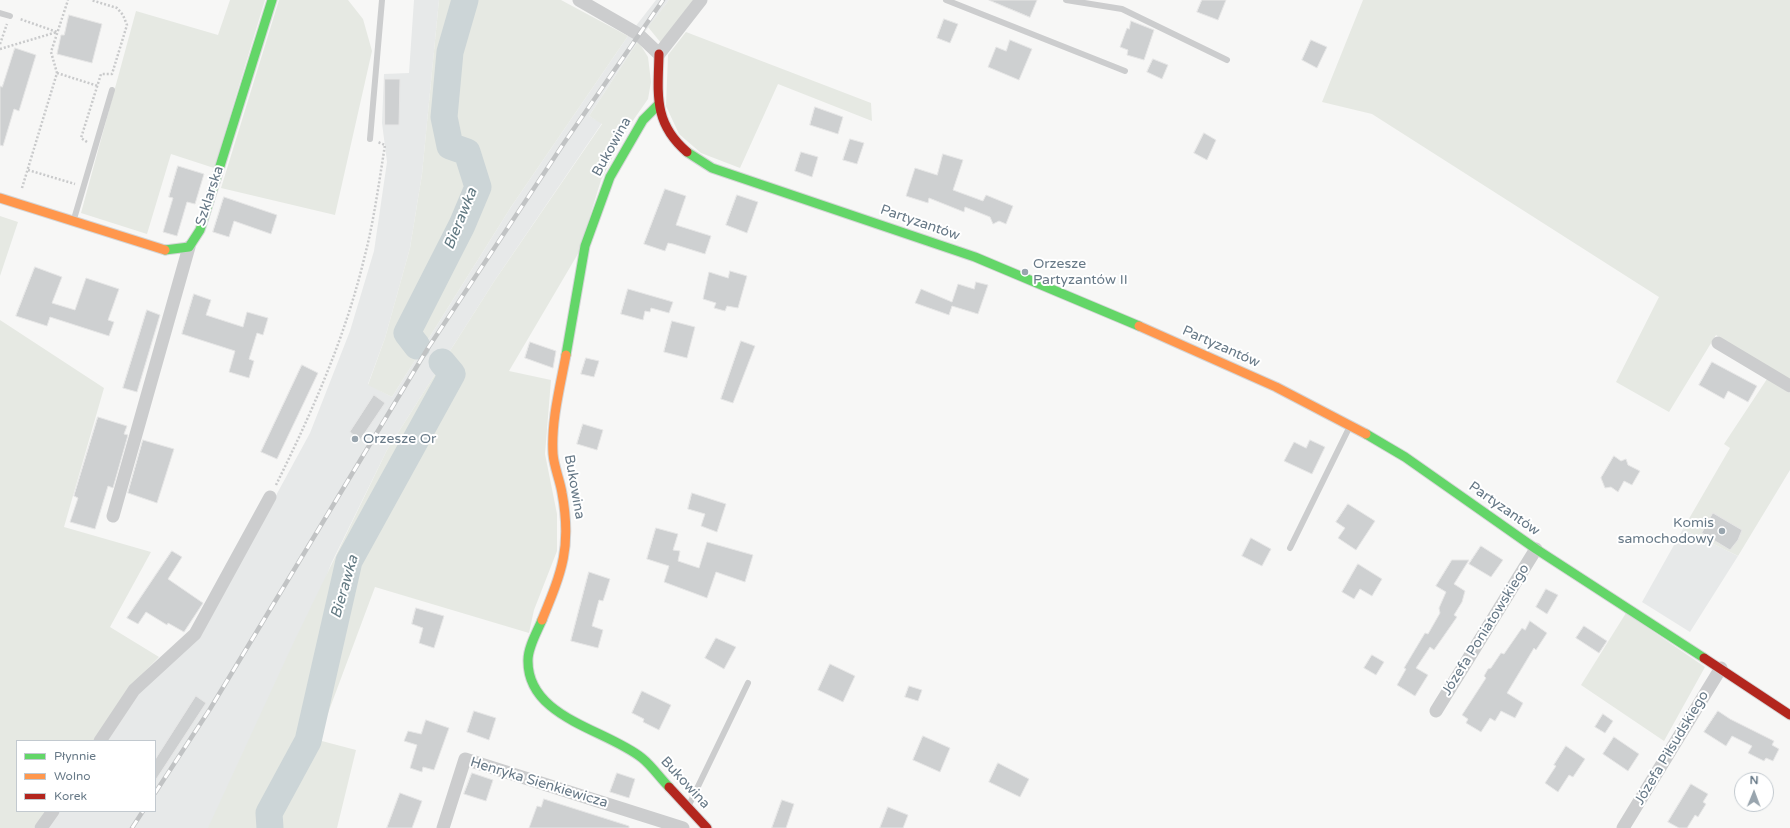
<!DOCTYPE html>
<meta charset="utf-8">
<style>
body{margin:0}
#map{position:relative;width:1790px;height:828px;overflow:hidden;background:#f7f7f6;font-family:"Varela Round",sans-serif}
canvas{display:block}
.legend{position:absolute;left:16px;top:740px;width:140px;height:72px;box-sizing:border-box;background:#fff;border:1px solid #c2c9cf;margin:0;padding:5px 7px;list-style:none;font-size:12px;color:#677987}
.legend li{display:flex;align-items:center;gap:8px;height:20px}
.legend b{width:20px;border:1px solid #c2c9cf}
.north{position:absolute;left:1734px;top:772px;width:40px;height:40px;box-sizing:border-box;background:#fff;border:1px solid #c2c9cf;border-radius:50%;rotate:1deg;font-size:11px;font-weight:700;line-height:16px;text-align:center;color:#677987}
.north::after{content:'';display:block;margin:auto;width:14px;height:18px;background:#99a5ae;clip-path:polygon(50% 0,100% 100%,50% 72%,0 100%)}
</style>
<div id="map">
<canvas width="1790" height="828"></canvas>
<ul class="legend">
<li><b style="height:5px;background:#63d668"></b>Płynnie</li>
<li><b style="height:5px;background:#ff974d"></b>Wolno</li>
<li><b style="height:5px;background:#b3261e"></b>Korek</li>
</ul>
<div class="north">N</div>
</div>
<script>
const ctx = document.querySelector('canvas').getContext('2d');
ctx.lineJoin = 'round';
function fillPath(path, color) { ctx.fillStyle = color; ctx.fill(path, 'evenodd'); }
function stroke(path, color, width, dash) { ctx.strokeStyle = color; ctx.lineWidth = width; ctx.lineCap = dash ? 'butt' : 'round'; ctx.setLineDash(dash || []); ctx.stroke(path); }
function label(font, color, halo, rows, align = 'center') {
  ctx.font = font + ' "Varela Round",sans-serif'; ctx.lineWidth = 4; ctx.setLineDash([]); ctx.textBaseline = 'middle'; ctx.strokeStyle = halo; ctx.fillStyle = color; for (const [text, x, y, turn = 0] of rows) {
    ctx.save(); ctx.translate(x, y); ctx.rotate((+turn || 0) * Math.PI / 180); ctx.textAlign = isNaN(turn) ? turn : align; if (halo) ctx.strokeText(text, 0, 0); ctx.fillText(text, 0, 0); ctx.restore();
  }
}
fillPath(new Path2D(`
 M414 0H439L422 174 410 248 385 338 368 384 392 397 511 207 628 36 656 0H669L638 41 589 116 602 123 495 280 387 450 331 564 232 828H48L59 811H155V741H106L137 694 201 633 310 433 350 331 374 251 387 162 382 123 384 74 409 73Z
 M1683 529 1738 556 1690 632 1642 602Z`), '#e7e9e9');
fillPath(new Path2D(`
 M230 0H265L214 168 171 154 147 234 81 213 136 11 218 35Z
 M279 0H348L363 19 372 51 335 215 221 188Z
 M439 0H561L628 36 511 207 392 397 368 385 385 338 410 248 422 174Z
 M669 0H693L661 43 648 27Z
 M1363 0H1790V380L1716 335 1669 412 1616 382 1659 297 1372 114 1322 102Z
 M686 32 871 103 872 121 778 84 740 168 701 153 679 134 666 106 668 55Z
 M638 41 648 57 651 82 648 99 627 129 601 180 579 252 509 371 551 380 545 454 557 514V551L534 610 529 633 375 587 318 740 356 750 337 828H208L291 648 387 450 495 280 602 124 589 116Z
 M0 216 18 222 0 276Z
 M0 320 104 388 64 527 151 552 110 627 159 657 131 686 93 741H17V811H45L34 828H0Z
 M1767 379 1790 393V470L1738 556 1683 529 1730 448 1724 444Z
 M1626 613 1705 667 1664 741 1581 685Z`), '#e6e9e3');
stroke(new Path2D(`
 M417 346 407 333 462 225 478 187 467 152 450 146 444 117 450 52 465 0
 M270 828 269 813 308 741 349 561 452 374 442 362`), '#ccd5d7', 27);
const building = new Path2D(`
 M989 0H1037L1030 17Z
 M1202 0H1226L1218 20 1197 12Z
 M69 15 102 24 92 63 57 54 61 35H64Z
 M944 19 958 24 950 43 937 38Z
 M1131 21 1154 30 1144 60 1127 55 1128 50 1120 47 1127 28 1129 29Z
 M1010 40 1032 49 1019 80 988 67 996 47 1006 51Z
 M1311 40 1327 47 1317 68 1302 60Z
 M15 48 36 55 19 111 14 109 3 146 0 145V86L2 87Z
 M1153 59 1168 65 1162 79 1147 72Z
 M385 79H400L399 125H385Z
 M815 107 843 117 838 134 810 125Z
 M1204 133 1216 140 1207 160 1194 153Z
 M850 139 864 143 857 164 843 160Z
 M801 152 818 157 812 177 795 171Z
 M943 154 963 160 953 190 983 201 986 195 1013 206 1006 224 999 221 993 224 990 217 965 207 964 212 929 198 928 203 906 196 915 168 937 175Z
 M178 166 204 174 195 204 187 202 177 236 163 232 173 198 169 197Z
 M665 189 686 196 676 225 711 236 705 254 673 244 668 243 665 251 644 244Z
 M737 195 758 202 747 233 726 225Z
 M224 197 277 215 271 234 234 221 229 237 213 232Z
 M35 267 62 277 52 303 75 310 86 278 119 289 108 320 114 322 109 336 50 317 47 326 16 316Z
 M730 271 747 276 738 308 727 306 725 311 714 308 716 303 703 299 709 272 728 278Z
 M976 282 988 285 978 314 952 306 949 315 915 303 921 289 952 302 958 284 974 289Z
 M628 289 673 302 669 313 651 308 650 312 645 311 643 320 621 314Z
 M194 294 211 300 206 315 243 327 247 312 268 318 263 335 257 333 249 359 254 361 249 378 229 372 235 351 182 334Z
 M147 310 160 315 137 392 123 388Z
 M672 321 695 327 687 358 664 352Z
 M741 341 755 346 733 403 721 399Z
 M530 342 556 351 553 368 525 358Z
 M586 358 599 361 594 377 581 374Z
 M1712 362 1757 386 1748 402 1728 391 1724 399 1699 385Z
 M302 365 318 373 277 459 261 452Z
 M374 395 385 403 360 440 350 432Z
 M98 417 127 426 124 434 128 435 113 488 108 486 95 529 70 522 78 498 74 496Z
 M583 424 603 430 597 450 577 444Z
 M143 440 174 449 157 503 128 493Z
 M1310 440 1325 447 1312 474 1284 461 1294 442 1306 448Z
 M1614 456 1621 461 1626 459 1628 465 1640 471 1632 485 1624 481 1618 492 1611 487 1605 488 1601 478Z
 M692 493 726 504 717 532 701 526 705 514 688 509Z
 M1348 504 1375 521 1356 550 1338 538 1345 528 1336 522Z
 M1713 513 1742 530 1738 540 1730 550 1702 533Z
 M656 528 678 534 673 550 680 551 678 561 699 568 707 542 753 555 745 582 716 572 707 598 664 582 669 566 647 559Z
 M1251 538 1271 549 1262 566 1242 556Z
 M1481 546 1503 560 1491 577 1469 564Z
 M172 551 182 557 168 579 203 603 184 632 168 623 167 625 146 612 138 624 127 618Z
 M1452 560H1469L1454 584 1465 591 1462 602 1454 615 1457 617 1434 650 1430 647 1416 668 1428 675 1415 696 1397 685 1406 669 1404 668 1425 633 1428 634 1440 613 1439 608 1446 592 1436 586Z
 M1358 564 1382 579 1372 596 1360 589 1354 599 1342 592Z
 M589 572 610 579 603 601 599 600 592 626 603 630 598 648 571 641Z
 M1546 589 1558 595 1547 614 1536 607Z
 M416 608 444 616 434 648 419 643 423 628 412 624Z
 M1530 621 1547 633 1536 650 1534 648 1507 693 1523 703 1515 718 1501 711 1495 721 1490 718 1481 732 1466 723 1468 719 1462 715 1486 678 1484 676 1488 669 1491 668 1501 653 1504 654 1522 628 1525 630Z
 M1584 626 1607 641 1599 653 1576 638Z
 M716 638 736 647 724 669 705 658Z
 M1372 655 1384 662 1376 675 1364 668Z
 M830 664 855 676 843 702 818 690Z
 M909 686 922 690 918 701 905 697Z
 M642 691 671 705 659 730 643 722 644 719 632 713Z
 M196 696 206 703 155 781V760Z
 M474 711 496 718 489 740 467 732Z
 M1718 711 1730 719 1774 741 1772 745 1779 749 1773 761 1766 758 1764 761 1748 753 1752 746 1732 736 1726 746 1704 732Z
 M1603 714 1613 721 1605 733 1595 727Z
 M426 720 449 728 434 770 423 767 422 772 410 768 417 745 404 741 408 731 421 734Z
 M923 736 950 748 940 772 913 760Z
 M1614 737 1639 754 1628 771 1603 754Z
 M1566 746 1585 759 1573 777 1569 775 1558 792 1545 783 1556 766 1554 765Z
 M998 763 1029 779 1020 797 989 782Z
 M472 773 493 780 486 801 464 794Z
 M617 773 635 779 629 798 610 792Z
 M1691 784 1708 794 1703 802 1706 804 1698 817 1695 815 1687 828H1679L1668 822Z
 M400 793 422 801 412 828H387Z
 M544 799 629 826V828H529L537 806 541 807Z
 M782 800 794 804 786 828H772Z
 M888 807 908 815 903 828H880Z`);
fillPath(building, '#ced0d1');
stroke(building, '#e6e6e6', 1);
const fast = new Path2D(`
 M687 152 712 168 975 257 1139 326
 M165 250 189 247 200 230 272 0
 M566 355 585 246 610 177 643 120 658 105
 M1366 434 1405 457 1536 549 1704 658
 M542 620C537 632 528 647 528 660 527 718 606 729 642 758 652 766 660 778 669 787`);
const slow = new Path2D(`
 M0 198 165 250
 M1139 326 1276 387 1366 434
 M542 620C562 571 572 547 562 493 560 480 554 467 553 454 551 421 560 387 566 355`);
const jam = new Path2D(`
 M659 54C658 94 653 123 687 152
 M1704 658 1790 715
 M669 787 707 828`);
stroke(fast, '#d4d5d6', 11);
stroke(slow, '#d4d5d6', 11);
stroke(jam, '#d4d5d6', 11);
stroke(new Path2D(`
 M0 44 7 24
 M0 49 57 32 20 19
 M57 73 98 86
 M87 142 81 138 101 74H112L127 25 123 15 117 8 91 0
 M28 170 75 184
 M22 188 57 73 51 52 68 0
 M276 485C312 412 345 338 364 259 374 221 379 182 385 145L378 142`), '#c9cacb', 2.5, [2, 2]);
stroke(new Path2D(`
 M946 0 1125 71
 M1066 0 1122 9 1227 60
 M0 13 10 16
 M370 139 382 0
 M74 219 112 90
 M1290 548 1350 426
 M689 805 748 683`), '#cccdce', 6);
stroke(new Path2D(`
 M579 0 638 34 659 54 701 0
 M1718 343 1790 386
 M113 516 189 247
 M1436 711 1536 549
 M100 741 134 690 195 634 270 497
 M41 828 53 811
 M443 828 465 759 683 828
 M1623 828 1721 668`), '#cccdce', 13);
stroke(fast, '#63d668', 9);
stroke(slow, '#ff974d', 9);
stroke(jam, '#b3261e', 9);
const rail = new Path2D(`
 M155 793 210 709 428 348 564 143 663 0
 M132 828 143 811`);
stroke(rail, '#c1c3c4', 4.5);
stroke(rail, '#fff', 3, [9]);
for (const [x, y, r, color] of [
 [1025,272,4,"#99a5ae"],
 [355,439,4,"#99a5ae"],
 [1722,531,4,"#99a5ae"]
]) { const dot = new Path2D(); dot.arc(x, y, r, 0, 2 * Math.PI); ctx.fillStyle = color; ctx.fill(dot); stroke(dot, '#fff', 1.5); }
label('14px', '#677987', '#fff', [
 ["Bukowina",612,147,-61],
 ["Szklarska",210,196,-72],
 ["Partyzantów",920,223,19],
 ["Partyzantów",1221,347,24],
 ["Bukowina",574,487,80],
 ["Partyzantów",1504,509,35],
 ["Józefa Poniatowskiego",1486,630,-58],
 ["Józefa Piłsudskiego",1672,748,-59],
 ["Henryka Sienkiewicza",539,783,17],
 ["Bukowina",685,783,47]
]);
label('14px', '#677987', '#fff', [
 ["Orzesze",1033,264],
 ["Partyzantów II",1033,280],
 ["Orzesze Or",363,439],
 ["Komis",1714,523,"right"],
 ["samochodowy",1714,539,"right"]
], 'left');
label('italic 15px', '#637a83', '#fff', [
 ["Bierawka",461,219,-68],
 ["Bierawka",345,587,-74]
]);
</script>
